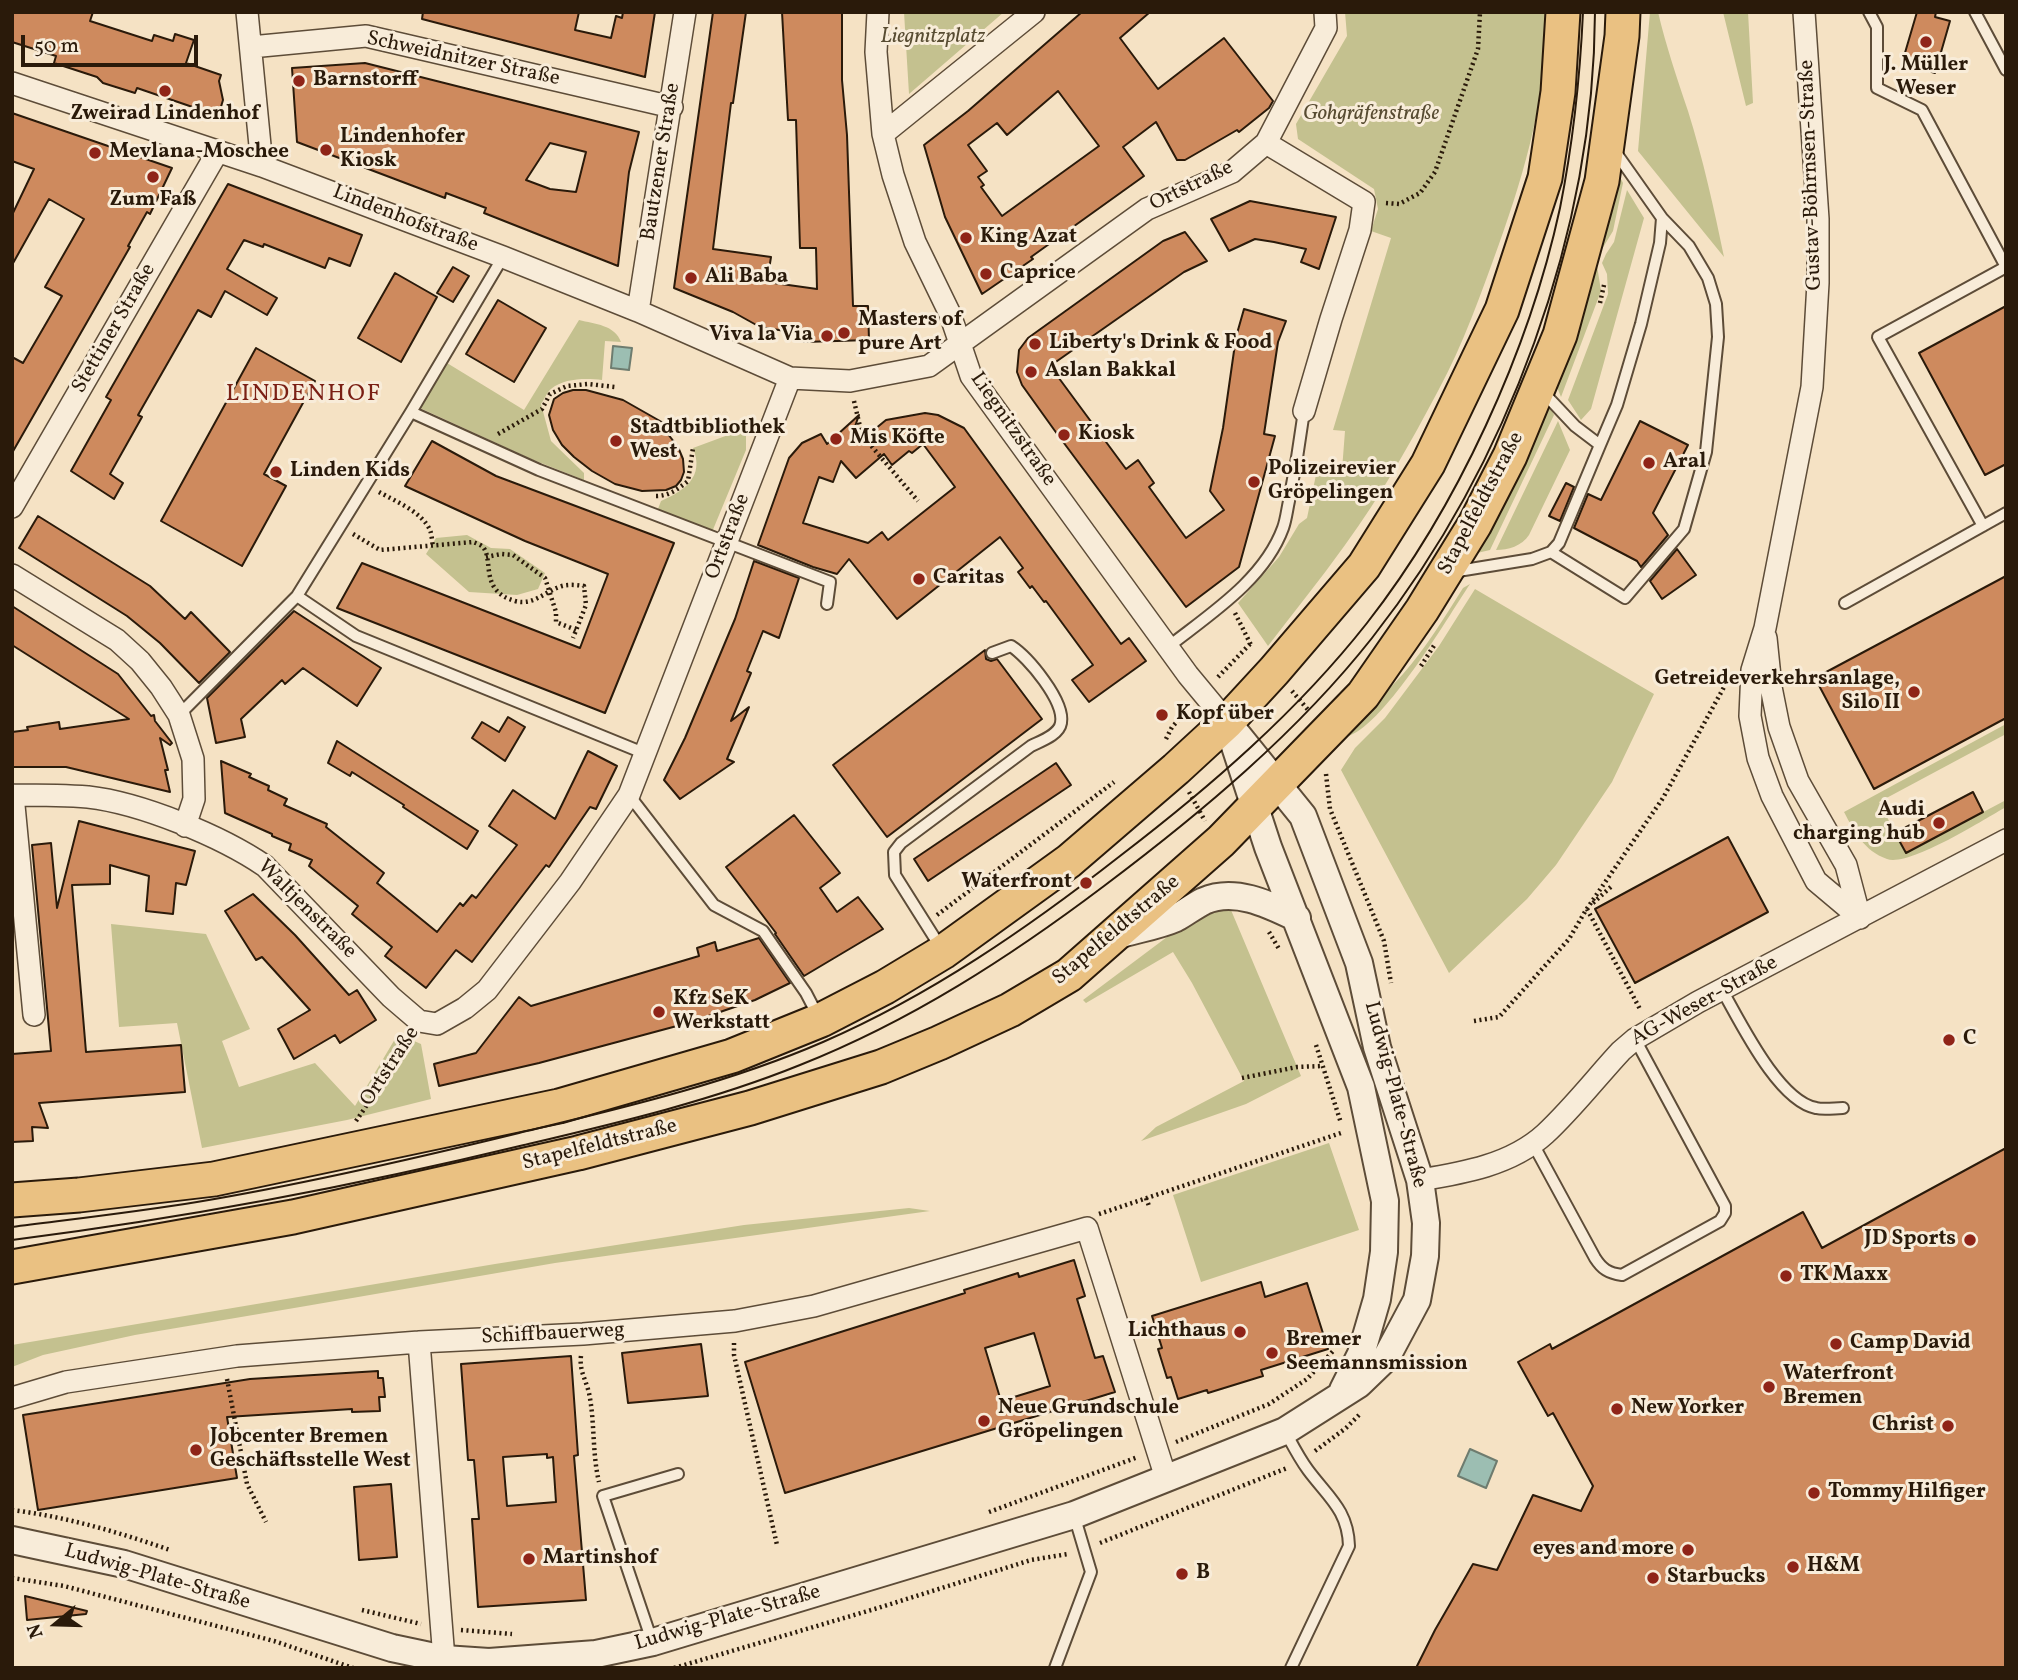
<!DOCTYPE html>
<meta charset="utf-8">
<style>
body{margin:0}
#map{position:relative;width:2018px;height:1680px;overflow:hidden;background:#f5e2c4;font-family:Vollkorn,serif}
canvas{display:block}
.frame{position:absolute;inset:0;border:14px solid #2a1a0a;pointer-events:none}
.north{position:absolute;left:21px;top:1589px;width:70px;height:70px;-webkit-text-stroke:5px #f8ecd9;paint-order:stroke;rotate:251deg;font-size:19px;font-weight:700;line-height:28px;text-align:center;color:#2a1a0a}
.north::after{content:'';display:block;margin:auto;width:24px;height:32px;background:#2a1a0a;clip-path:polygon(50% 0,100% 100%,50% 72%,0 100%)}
.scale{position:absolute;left:21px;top:35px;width:177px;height:32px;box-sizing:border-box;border:4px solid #2a1a0a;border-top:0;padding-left:9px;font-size:21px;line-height:24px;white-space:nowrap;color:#2a1a0a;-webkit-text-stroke:5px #f8ecd9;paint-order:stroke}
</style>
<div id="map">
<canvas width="2018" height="1680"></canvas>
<div class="frame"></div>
<div class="north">N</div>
<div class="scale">50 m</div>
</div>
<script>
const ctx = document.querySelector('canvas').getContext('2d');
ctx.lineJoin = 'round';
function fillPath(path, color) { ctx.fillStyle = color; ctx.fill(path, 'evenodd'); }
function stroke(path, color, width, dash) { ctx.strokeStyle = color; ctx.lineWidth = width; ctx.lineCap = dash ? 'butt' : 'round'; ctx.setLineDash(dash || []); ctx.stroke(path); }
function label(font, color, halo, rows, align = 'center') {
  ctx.font = font + ' Vollkorn,serif'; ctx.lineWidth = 6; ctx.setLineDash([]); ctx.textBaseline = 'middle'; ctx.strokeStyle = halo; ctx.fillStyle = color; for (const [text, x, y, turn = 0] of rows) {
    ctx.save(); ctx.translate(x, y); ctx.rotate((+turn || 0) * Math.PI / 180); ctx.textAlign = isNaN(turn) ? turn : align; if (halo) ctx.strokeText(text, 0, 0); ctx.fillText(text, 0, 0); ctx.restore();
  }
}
fillPath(new Path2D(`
 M904 12H1004L909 94Z
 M1345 12H1547C1547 93 1526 169 1499 244 1481 294 1463 345 1438 391 1410 444 1380 497 1345 545 1320 580 1293 613 1268 646L1238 603 1279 557 1299 524 1307 518 1317 470H1342L1345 431 1333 430 1391 238 1371 231 1378 209 1374 189 1298 139 1296 124 1347 36Z
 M1650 12H1658C1666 46 1677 78 1688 111 1703 159 1714 208 1724 257L1638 151Z
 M1723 12H1748L1753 103 1746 106Z
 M1619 175 1623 183 1613 231 1596 259 1601 291 1561 397 1553 377Z
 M1627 190 1644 218 1591 409 1581 420 1568 400 1608 294 1607 274 1602 263 1606 254 1614 242Z
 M579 320C595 324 615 325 621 342L605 341 602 380C586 378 564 378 551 389 547 392 544 400 541 404L551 441 584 473V480L531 459 420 408 447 363 524 410Z
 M1547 400 1554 415 1490 550 1477 553 1474 548Z
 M1558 421 1570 450 1529 535C1522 546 1508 550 1496 550Z
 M739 431 746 432V450L712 532 658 509 661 501C684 491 705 477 693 448Z
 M467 535 491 548 510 549 545 573 538 589 517 595 469 592 426 554 436 538Z
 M1470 584C1446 620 1387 721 1349 736L1346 735C1364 713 1384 695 1403 674 1426 648 1444 618 1463 588Z
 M1475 589 1654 694 1612 782 1556 865 1527 899 1449 973 1341 770 1355 748 1385 718 1439 646Z
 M2006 724V734L1879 802 1906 853 2006 800V807C1983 820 1909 867 1887 859 1864 851 1854 831 1844 812Z
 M1228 903 1301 1076 1246 1104 1141 1141 1156 1127 1244 1081 1192 983 1173 952 1086 1003 1083 1000 1191 919Z
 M111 924 206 934 250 1029 222 1041 239 1087 315 1063 355 1106 398 1034 421 1044 431 1099 347 1120 202 1148 177 1023 119 1027Z
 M1329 1143 1359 1230 1201 1282 1173 1195Z
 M909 1208 930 1211 555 1263 306 1306 135 1335 43 1355 12 1367V1345L495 1264 744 1225Z`), '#c4c18f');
const water = new Path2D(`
 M613 346 632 348 629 370 611 368Z
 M1470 1449 1497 1461 1486 1488 1458 1476Z`);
fillPath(water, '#9cbeb2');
stroke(water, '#6e7c6f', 2);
const building = new Path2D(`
 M12 12H93L90 21 152 41 154 35 173 41 175 34 194 40 186 63 221 75 219 81 223 100 220 110 213 114 137 88 135 93 103 83 97 77 54 63 56 56 12 42Z
 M423 12H579L575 30 611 38 616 16 622 18 623 12H655L645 77 422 19Z
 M713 12H746L733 103H731L713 249 771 257 767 282 817 289 816 248H800L796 120H788L782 12H842V80L847 135 853 306H868L869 340 804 342V334L760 327 733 312 674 288Z
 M1082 12H1150L1120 38 1158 89 1224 38 1273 101 1269 108 1239 132 1237 130 1185 160H1177L1156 122 1123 147 1144 176 1031 257 1033 259 982 294 945 217 924 145 968 111ZM1058 91 1099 146 1002 216 981 187 984 185 978 177 987 171 968 145 997 123 1007 135Z
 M1917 12H1936L1935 17 1950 21 1935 73 1902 63Z
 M365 63 639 132 629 172 618 266 484 213 486 208 446 193 445 198 297 142 292 68ZM550 143 586 152 576 192 550 189 526 180Z
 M12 113 172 168 150 214 147 212 128 246 130 247 12 453V357L23 363 62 296 45 287 84 219 49 199 12 265V215L34 169 12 161Z
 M228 184 362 235 350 266 329 258 325 268 264 244 263 247 244 240 227 269 277 298 267 315 225 291 211 317 198 310 138 415 142 417 110 474 123 483 114 499 71 471 111 400 106 397Z
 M1250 201 1336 217 1319 269 1301 262 1306 249 1274 242 1255 239 1229 251 1211 219Z
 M1185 232 1207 261 1184 272 1050 366 1126 469 1138 460 1154 483 1149 487 1186 538 1224 510 1210 491 1223 428 1236 337 1244 309 1286 321 1278 342 1264 434 1275 436 1239 567 1186 607 1055 431 1022 385 1017 372 1019 350 1028 338 1163 241Z
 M453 267 469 276 453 302 437 293Z
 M395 273 437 297 401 362 358 338Z
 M498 300 546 328 514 382 466 354Z
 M2006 306V464L1985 475 1919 353Z
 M256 348 315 381 264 474 286 486 242 566 161 521Z
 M573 390H586L623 400 667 425 664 429 678 447 683 459 684 472 681 480 676 486 666 490 642 491 615 484 592 471 574 457 562 445 553 430 549 415 554 399 563 393Z
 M925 413 938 415 964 428 1121 644 1129 638 1146 661 1089 702 1072 680 1093 665 1046 601 1044 602 1032 586 1030 588 1018 572 1023 568 1000 537 897 619 849 559 837 574 813 567 758 545 789 458 802 443 821 434 827 444 859 415 852 435 858 443 886 420ZM923 444 955 487 888 540 882 532 868 543 803 523 819 477 833 482 841 461 856 478 884 454 892 465 909 451 912 453Z
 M1640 421 1688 445 1653 513 1668 535 1641 567 1637 561 1574 528 1588 494 1601 500Z
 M432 441 496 476 674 543 605 713 337 608 362 563 580 648 608 574 525 541 405 486Z
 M1566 483 1574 487 1560 521 1549 516Z
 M38 516 150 586 185 619 191 612 230 652 199 683 160 643 127 616 19 548Z
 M1677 549 1696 575 1662 599 1650 581Z
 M754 561 799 578 779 638 763 631 747 671 751 673 731 721 749 707 727 759 734 762 680 799 664 780 685 738 735 619Z
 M2006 576V718L1874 789 1815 678Z
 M12 606 118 674 151 716 154 715 155 721 172 743 170 745 160 738 168 770H165L170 792 66 767H12V732L28 730 27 727 59 722 60 729 129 719 12 645Z
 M294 611 381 668 357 706 303 668 285 684 282 680 241 719 245 737 216 743 207 698Z
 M985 650 986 659 991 661 997 659 1042 719 887 837 833 765Z
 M508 717 525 727 505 761 472 738 482 722 499 732Z
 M337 741 478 831 467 849 403 807 404 805 352 772 350 776 328 763Z
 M588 751 617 766 596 809 590 807 549 867 546 865 472 962 456 950 426 988 385 956 392 947 352 914 358 906 309 866 312 860 289 850 291 844 272 836V834L225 813 221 761 251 774 249 777 269 786 268 790 287 799 284 805 327 824 326 827 384 873 377 883 437 932 460 903 463 906 472 895 476 898 517 845 489 826 513 790 555 819Z
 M1056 763 1071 785 928 881 914 859Z
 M1973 792 1983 812 1906 853 1895 833Z
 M794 815 840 873 820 888 837 912 858 897 883 929 804 976 775 934 776 933 726 867Z
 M79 821 195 851 186 885 176 883 173 914 146 911 149 876 110 865V884L72 885 86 1052 181 1045 185 1092 39 1103 48 1128 32 1127 33 1141 12 1142V1054L51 1051 32 845 51 843 57 908Z
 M1728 837 1768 912 1635 983 1595 909Z
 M253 894 295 935 349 995 357 990 376 1020 340 1043 335 1035 294 1059 278 1029 310 1010 262 957 256 960 225 911Z
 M759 938 790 983 755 1000 688 1023 539 1063 439 1086 434 1064 476 1053 519 997 531 1006 699 956 697 948 715 942 717 951Z
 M2006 1148V1668H1416L1435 1630 1473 1564 1497 1570 1533 1495 1581 1511 1593 1486 1553 1413 1548 1416 1518 1362 1550 1344 1552 1349 1803 1212 1822 1248Z
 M1074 1260 1085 1296 1077 1299 1095 1358 1103 1356 1115 1392 785 1493 745 1362 965 1293 964 1290 1018 1273 1019 1277ZM1034 1333 1050 1386 1001 1401 985 1348Z
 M1261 1282 1265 1297 1307 1283 1328 1349 1261 1370 1263 1376 1208 1393 1207 1390 1178 1399 1171 1377 1167 1378 1158 1349 1162 1348 1152 1316Z
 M701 1344 708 1396 628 1403 622 1353Z
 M571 1356 578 1455 574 1456 586 1600 478 1607 472 1519H479L474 1460H468L461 1364ZM547 1454V1458L553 1457 556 1502 507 1506 503 1457Z
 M378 1371V1378H383L385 1397H379L380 1411 352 1412V1409L227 1417 237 1478 38 1510 23 1415 250 1379Z
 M391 1484 397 1557 359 1560 354 1487Z
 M25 1596 87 1611 86 1614 27 1620Z`);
fillPath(building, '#ce8a5e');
stroke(building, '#2a1a0a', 2);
const service = new Path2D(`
 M1869 12 1877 27V88L1922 110 2006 267 1878 337 1983 526
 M1975 12 2006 70
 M411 412 539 470 830 582 827 604
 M1600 445 1617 405 1641 324 1660 243 1662 218 1614 150
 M1551 552 1625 598 1684 529 1706 452 1718 337 1716 304 1708 278 1689 246 1662 218
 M1452 572 1532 559 1551 552 1559 543 1600 445 1575 426 1542 391
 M297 596 356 636 646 754
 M1845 603 2006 513
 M1168 647C1210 614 1264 580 1283 528 1286 520 1287 510 1289 501 1295 471 1300 441 1304 411
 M179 715 297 596 411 412 503 257
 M629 795 714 905 763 931 806 993 819 1018
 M941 948 895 875 894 852 901 843 1031 746C1041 741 1059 735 1061 723 1065 701 1028 657 1011 646L992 653
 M1722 990C1740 1021 1778 1101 1816 1108 1824 1110 1835 1108 1843 1108
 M1532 1142 1595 1258C1602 1269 1608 1273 1622 1275L1720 1221 1725 1213V1206L1635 1039
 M1285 1431C1292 1444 1299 1458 1308 1470 1328 1497 1348 1510 1349 1546L1291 1668
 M652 1641 603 1496 678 1474
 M1055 1668 1091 1572 1074 1515`);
const minor = new Path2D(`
 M247 12 262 166
 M878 12 876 52 883 134 893 175 915 242 950 314 971 376 1188 675 1227 722
 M1804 12 1818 219V283L1812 387 1765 628 1752 670 1750 716 1758 758 1772 796 1816 881 1860 918
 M251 47 366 36 672 107
 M12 83 262 166 503 257 638 311 790 378 850 381 929 366 1147 209 1232 172 1266 143 1364 202 1360 230 1331 319 1304 411
 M883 134 1034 12
 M1266 143 1326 28 1325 12
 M638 311 685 12
 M12 507 218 151
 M12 575 117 640 140 661 161 687 179 715 193 759 194 799 185 826
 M1766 638 1771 687 1779 727 1798 781 1846 865 1860 918
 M12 795C37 795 63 795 88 797 141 803 221 836 265 866L391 997 419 1021 437 1024 465 1008 487 990 570 882 629 795 790 378
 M13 795 34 1015
 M1420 1180C1463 1173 1511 1165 1545 1134 1572 1109 1596 1078 1621 1051L1635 1039 1698 1002 2006 840
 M419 1342 444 1659
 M12 1398 66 1382 237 1356 419 1342 583 1334 735 1321 814 1306 1087 1228 1166 1478`);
const tertiary = new Path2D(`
 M1232 737 1268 847 1361 1087 1385 1201 1384 1252 1377 1299 1361 1354 1343 1390
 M1118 935C1137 929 1158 926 1176 918 1185 913 1194 906 1204 901 1235 887 1270 905 1297 918
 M12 1540 124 1564 392 1648 444 1659 489 1662 596 1654 653 1642 1074 1515 1285 1431 1359 1384 1386 1358 1417 1300 1425 1256 1426 1223 1420 1180 1377 1047 1359 963 1303 816 1227 722`);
const primary = new Path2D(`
 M12 1200 79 1195 214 1179 559 1106 732 1056 821 1020 885 987 943 952 1069 861 1176 769 1227 722 1274 671 1364 566 1428 464 1502 310 1545 178 1558 92 1563 12
 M12 1267 293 1217 578 1153 750 1108 881 1067 939 1043 1010 1010 1069 975 1221 841 1363 695 1422 610 1475 524 1510 456 1560 335 1602 181 1622 36 1623 12`);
stroke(service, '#5d4c38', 14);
stroke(minor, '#5d4c38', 24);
stroke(tertiary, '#5d4c38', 30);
stroke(primary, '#2a1a0a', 37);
stroke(new Path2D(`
 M1386 203 1399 204 1420 193 1435 172 1478 49 1480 12
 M1600 303 1604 285
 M854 401 862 435 918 501
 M498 434 542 409 550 394 567 386 588 384 615 387
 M379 492C395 501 422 512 430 530 432 535 432 542 433 547
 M656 496C669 496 678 489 688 481L693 448
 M353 534 380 550 473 542C476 543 481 545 483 547 494 560 479 591 515 601 534 606 545 591 562 586 569 584 577 585 584 586L586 605 573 638
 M486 557 501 554 513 555 545 578 556 612V622L576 630
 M1235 613 1251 645
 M1421 666 1435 644
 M1218 677 1250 644
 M1292 691 1309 711
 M1166 739 1172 727 1188 710
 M1326 774 1330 809 1384 941 1391 983
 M1189 792 1205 821
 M1593 903 1613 885
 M1587 909 1641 1011
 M937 915 1114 782
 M1269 932 1279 949
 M1474 1021 1499 1017 1569 939 1586 910 1663 798 1729 678
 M1316 1045 1341 1123
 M1242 1078 1297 1067 1322 1066
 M356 1121 390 1071 407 1039
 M1146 1198 1149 1206
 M1099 1214 1344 1132
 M734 1343V1355L777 1545
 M581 1356C579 1370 586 1380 589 1393 595 1422 592 1453 599 1482
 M227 1379 247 1484 266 1522
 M1176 1442 1269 1404 1307 1379 1335 1349
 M1315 1451 1346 1428 1359 1415
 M12 1510C67 1517 118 1532 170 1550
 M989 1512 1138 1457
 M1100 1543 1287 1468
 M12 1578 64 1586 274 1641 353 1668
 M362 1610 421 1624
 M461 1630 512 1634
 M674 1668 878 1608 1031 1560 1068 1554`), '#2a1a0a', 4.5, [2, 3.5]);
stroke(service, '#f8ecd9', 10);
stroke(minor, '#f8ecd9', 21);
stroke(tertiary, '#f8ecd9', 26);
stroke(primary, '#eac182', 33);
stroke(new Path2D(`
 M12 1227C74 1219 136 1212 197 1202 305 1184 413 1159 519 1133 622 1108 726 1084 823 1042 931 995 1028 928 1120 856 1210 787 1297 712 1367 623 1457 508 1529 351 1560 208 1573 143 1580 78 1583 12
 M12 1240C185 1218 355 1186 524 1145 617 1123 711 1101 800 1065 911 1021 1010 957 1104 886 1201 813 1297 733 1372 638 1508 465 1594 233 1595 12`), '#2a1a0a', 2);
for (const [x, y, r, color] of [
 [1926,42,7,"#8f2418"],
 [299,81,7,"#8f2418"],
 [165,91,7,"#8f2418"],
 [326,150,7,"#8f2418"],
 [95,153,7,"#8f2418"],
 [153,177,7,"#8f2418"],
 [966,238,7,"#8f2418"],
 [986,274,7,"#8f2418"],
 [691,278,7,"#8f2418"],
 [844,333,7,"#8f2418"],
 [827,336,7,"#8f2418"],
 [1035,344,7,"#8f2418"],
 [1031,372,7,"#8f2418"],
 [1064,435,7,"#8f2418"],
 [836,439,7,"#8f2418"],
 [616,441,7,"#8f2418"],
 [1649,463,7,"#8f2418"],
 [276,472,7,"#8f2418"],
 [1254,482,7,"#8f2418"],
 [919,579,7,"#8f2418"],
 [1914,692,7,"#8f2418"],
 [1162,715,7,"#8f2418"],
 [1939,823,7,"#8f2418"],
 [1086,883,7,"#8f2418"],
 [659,1012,7,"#8f2418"],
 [1949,1040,7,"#8f2418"],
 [1970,1240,7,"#8f2418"],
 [1786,1276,7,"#8f2418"],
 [1240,1332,7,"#8f2418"],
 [1836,1344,7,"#8f2418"],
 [1272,1353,7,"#8f2418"],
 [1769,1387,7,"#8f2418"],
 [1617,1409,7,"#8f2418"],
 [984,1421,7,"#8f2418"],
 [1948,1426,7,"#8f2418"],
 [196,1450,7,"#8f2418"],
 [1814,1493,7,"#8f2418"],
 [1688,1550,7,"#8f2418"],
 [529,1559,7,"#8f2418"],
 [1793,1567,7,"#8f2418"],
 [1182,1574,7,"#8f2418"],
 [1653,1578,7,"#8f2418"]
]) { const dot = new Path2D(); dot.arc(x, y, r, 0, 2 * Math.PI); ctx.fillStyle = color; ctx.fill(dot); stroke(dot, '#f8ecd9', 2.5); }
label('italic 21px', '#584c32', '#f8ecd9', [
 ["Liegnitzplatz",933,38],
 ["Gohgräfenstraße",1371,115]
]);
label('21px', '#2a1a0a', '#f8ecd9', [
 ["Schweidnitzer Straße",463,60,12],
 ["Bautzener Straße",662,162,-81],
 ["Gustav-Böhrnsen-Straße",1812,175,-92],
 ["Ortstraße",1192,187,-26],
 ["Lindenhofstraße",405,220,21],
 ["Stettiner Straße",115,329,-60],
 ["Liegnitzstraße",1012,430,55],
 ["Stapelfeldtstraße",1482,504,-62],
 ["Ortstraße",729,537,-69],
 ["Waltjenstraße",306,910,45],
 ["Stapelfeldtstraße",1117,931,-40],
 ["AG-Weser-Straße",1705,1002,-29],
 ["Ortstraße",391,1067,-57],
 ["Ludwig-Plate-Straße",1394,1095,75],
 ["Stapelfeldtstraße",600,1146,-14],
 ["Schiffbauerweg",553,1335,-3],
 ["Ludwig-Plate-Straße",157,1578,16],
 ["Ludwig-Plate-Straße",728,1619,-16]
]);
label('bold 21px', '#2a1a0a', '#f8ecd9', [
 ["J. Müller",1926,66,"center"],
 ["Weser",1926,90,"center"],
 ["Barnstorff",313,81],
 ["Zweirad Lindenhof",165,115,"center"],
 ["Lindenhofer",340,138],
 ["Kiosk",340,162],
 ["Mevlana-Moschee",109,153],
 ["Zum Faß",153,201,"center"],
 ["King Azat",980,238],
 ["Caprice",1000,274],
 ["Ali Baba",705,278],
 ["Masters of",858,321],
 ["pure Art",858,345],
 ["Viva la Via",813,336,"right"],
 ["Liberty's Drink & Food",1049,344],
 ["Aslan Bakkal",1045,372],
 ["Stadtbibliothek",630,429],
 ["West",630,453],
 ["Kiosk",1078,435],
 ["Mis Köfte",850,439],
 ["Aral",1663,463],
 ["Polizeirevier",1268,470],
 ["Gröpelingen",1268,494],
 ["Linden Kids",290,472],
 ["Caritas",933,579],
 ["Getreideverkehrsanlage,",1900,680,"right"],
 ["Silo II",1900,704,"right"],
 ["Kopf über",1176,715],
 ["Audi",1925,811,"right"],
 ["charging hub",1925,835,"right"],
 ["Waterfront",1072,883,"right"],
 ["Kfz SeK",673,1000],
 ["Werkstatt",673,1024],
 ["C",1963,1040],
 ["JD Sports",1956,1240,"right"],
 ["TK Maxx",1800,1276],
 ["Lichthaus",1226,1332,"right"],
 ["Bremer",1286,1341],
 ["Seemannsmission",1286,1365],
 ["Camp David",1850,1344],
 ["Waterfront",1783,1375],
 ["Bremen",1783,1399],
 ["Neue Grundschule",998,1409],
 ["Gröpelingen",998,1433],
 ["New Yorker",1631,1409],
 ["Christ",1934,1426,"right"],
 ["Jobcenter Bremen",210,1438],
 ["Geschäftsstelle West",210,1462],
 ["Tommy Hilfiger",1828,1493],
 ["eyes and more",1674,1550,"right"],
 ["Martinshof",543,1559],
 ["H&M",1807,1567],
 ["B",1196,1574],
 ["Starbucks",1667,1578]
], 'left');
ctx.letterSpacing = '2px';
label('24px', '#7a1f14', '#f8ecd9', [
 ["LINDENHOF",304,396]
]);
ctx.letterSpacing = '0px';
</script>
